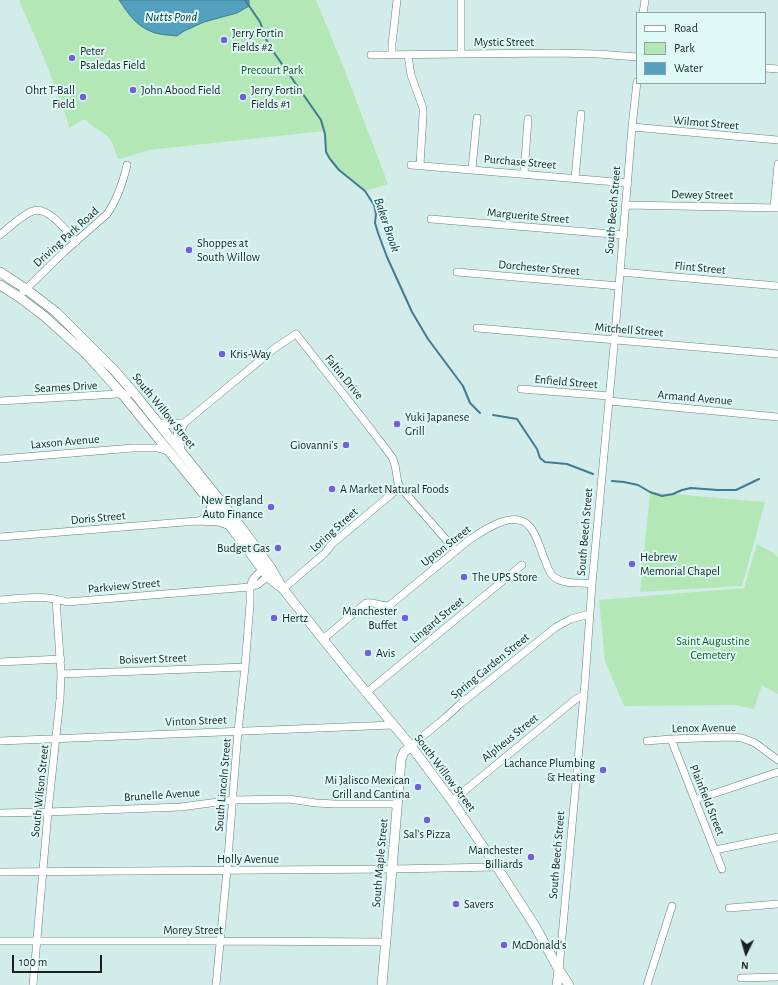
<!DOCTYPE html>
<style>
body{margin:0}
#map{position:relative;width:778px;height:985px;overflow:hidden;background:#d2ede9;font-family:"Alegreya Sans",sans-serif}
canvas{display:block}
.legend{position:absolute;left:636px;top:12px;width:130px;height:72px;box-sizing:border-box;background:#dffaf6;border:1px solid #8fa4a1;margin:0;padding:5px 7px;list-style:none;font-size:12px;color:#182221}
.legend li{display:flex;align-items:center;gap:8px;height:20px}
.legend b{width:20px;border:1px solid #8fa4a1}
.north{position:absolute;left:726px;top:933px;width:40px;height:40px;-webkit-text-stroke:3px #dffaf6;paint-order:stroke;rotate:185deg;font-size:11px;font-weight:700;line-height:16px;text-align:center;color:#182221}
.north::after{content:'';display:block;margin:auto;width:14px;height:18px;background:#182221;clip-path:polygon(50% 0,100% 100%,50% 72%,0 100%)}
.scale{position:absolute;left:12px;top:955px;width:90px;height:18px;box-sizing:border-box;border:2px solid #182221;border-top:0;padding-left:5px;font-size:12px;line-height:14px;white-space:nowrap;color:#182221;-webkit-text-stroke:3px #dffaf6;paint-order:stroke}
</style>
<div id="map">
<canvas width="778" height="985"></canvas>
<ul class="legend">
<li><b style="height:5px;background:#fff"></b>Road</li>
<li><b style="height:11px;background:#b4e7b6"></b>Park</li>
<li><b style="height:11px;background:#53a1bf"></b>Water</li>
</ul>
<div class="north">N</div>
<div class="scale">100 m</div>
</div>
<script>
const ctx = document.querySelector('canvas').getContext('2d');
ctx.lineJoin = 'round';
function fillPath(path, color) { ctx.fillStyle = color; ctx.fill(path, 'evenodd'); }
function stroke(path, color, width, dash) { ctx.strokeStyle = color; ctx.lineWidth = width; ctx.lineCap = dash ? 'butt' : 'round'; ctx.setLineDash(dash || []); ctx.stroke(path); }
function label(font, color, halo, rows, align = 'center') {
  ctx.font = font + ' "Alegreya Sans",sans-serif'; ctx.lineWidth = 4; ctx.setLineDash([]); ctx.textBaseline = 'middle'; ctx.strokeStyle = halo; ctx.fillStyle = color; for (const [text, x, y, turn = 0] of rows) {
    ctx.save(); ctx.translate(x, y); ctx.rotate((+turn || 0) * Math.PI / 180); ctx.textAlign = isNaN(turn) ? turn : align; if (halo) ctx.strokeText(text, 0, 0); ctx.fillText(text, 0, 0); ctx.restore();
  }
}
fillPath(new Path2D(`
 M19 0H118C128 14 138 28 155 33 162 35 170 35 177 36L184 31 204 22 237 13 249 6V0H316L344 68 388 184 365 191C353 181 333 168 327 153 325 146 326 138 324 131L149 150 124 158 118 159C115 151 113 143 108 137 101 130 90 127 85 119L69 128 68 122 44 58Z
 M650 492 765 502 742 586 640 592Z
 M757 544 772 552 778 557V694L762 685 754 709 734 705 624 706 605 661 599 600 744 588Z`), '#b4e7b6');
const water = new Path2D(`
 M119 0H249V6L237 13 204 22 184 31 177 36C170 35 162 35 155 33 137 27 129 15 119 0Z`);
fillPath(water, '#53a1bf');
stroke(water, '#417b90', 1);
stroke(new Path2D(`
 M245 0 260 22 268 44 321 120 325 134 326 152 330 159 339 170 365 191 374 205 376 214 375 223 378 233 387 257 412 312 428 339 463 386 470 403 480 413
 M493 415 517 419 537 449 540 458 545 462 567 464 593 474
 M612 481 624 482 638 485 650 492 662 496 673 494 682 490 691 488 718 490H736L759 479`), '#417b90', 2);
const minor = new Path2D(`
 M461 0V53
 M643 13 645 0
 M392 54V44L397 0
 M371 55 556 53 598 54 637 57
 M408 55 411 75 423 108V115L420 165
 M765 68 778 69
 M632 127 778 140
 M411 165 628 183
 M472 169 477 118
 M524 174 528 119
 M575 178 581 114
 M626 205 778 208
 M774 208 778 164
 M431 219 624 235
 M0 235C7 229 25 213 33 211 48 206 67 231 76 242
 M457 272 619 286
 M620 272 778 286
 M23 292 64 252 107 214C117 200 123 182 127 165
 M477 328 778 354
 M521 389 609 396
 M0 401 134 393
 M609 401 778 417
 M183 424 275 348 296 334 363 419 392 457 395 465 398 483 400 487 456 551
 M0 459 133 448H158L168 451
 M199 521C208 517 210 512 211 503
 M0 537 197 521 218 522 230 526
 M283 589 325 553 332 544 400 487
 M0 600C23 598 45 595 67 602L250 587 257 585 271 574
 M323 639 366 603C376 601 382 608 390 605L469 540C484 530 515 508 530 527 537 535 540 548 544 558 547 564 548 572 554 577 564 585 580 582 592 584
 M0 662 61 659
 M61 674 245 667
 M366 693 522 565
 M671 739 722 869
 M0 741 393 725
 M647 741 671 739 730 737 742 738 755 743 778 760
 M411 746 445 718 459 705 556 627 571 619 590 614
 M695 800 778 772
 M452 801 576 699 584 695
 M0 813 48 812 181 807 233 800 289 799 316 803 335 804H397
 M715 850 778 837
 M0 872 392 869 497 867
 M729 908 778 904
 M0 941H221L385 942
 M559 970 585 682 592 584 614 346 632 127 637 82
 M741 978 778 977
 M33 985 48 812 60 699 61 674 56 599
 M216 985 227 870 238 731 245 667 250 604V587L252 581 254 578 265 566
 M647 985 672 906`);
const major = new Path2D(`
 M0 272 26 289 56 312 114 370 134 393 235 519 271 568 283 589 342 663 411 746 452 801 497 867 535 926 559 970 569 985
 M0 285 19 297 44 316 84 352 99 368 122 394 230 526 268 577 279 586
 M159 424H183L178 434 180 450
 M382 985 392 869 401 759 404 752 411 746
 M557 985 559 970`);
stroke(minor, '#67807c', 8);
stroke(major, '#67807c', 10);
stroke(minor, '#fff', 7);
stroke(major, '#fff', 9);
for (const [x, y, r, color] of [
 [224,40,4,"#7060db"],
 [72,58,4,"#7060db"],
 [133,90,4,"#7060db"],
 [83,97,4,"#7060db"],
 [243,97,4,"#7060db"],
 [189,250,4,"#7060db"],
 [222,354,4,"#7060db"],
 [397,424,4,"#7060db"],
 [346,445,4,"#7060db"],
 [332,489,4,"#7060db"],
 [271,507,4,"#7060db"],
 [278,548,4,"#7060db"],
 [632,564,4,"#7060db"],
 [464,577,4,"#7060db"],
 [274,618,4,"#7060db"],
 [405,618,4,"#7060db"],
 [368,653,4,"#7060db"],
 [603,770,4,"#7060db"],
 [418,787,4,"#7060db"],
 [427,820,4,"#7060db"],
 [531,857,4,"#7060db"],
 [456,904,4,"#7060db"],
 [504,945,4,"#7060db"]
]) { const dot = new Path2D(); dot.arc(x, y, r, 0, 2 * Math.PI); ctx.fillStyle = color; ctx.fill(dot); stroke(dot, '#dffaf6', 1.5); }
label('12px', '#182221', '#dffaf6', [
 ["Jerry Fortin",232,33],
 ["Fields #2",232,47],
 ["Peter",80,51],
 ["Psaledas Field",80,65],
 ["Ohrt T-Ball",75,90,"right"],
 ["Field",75,104,"right"],
 ["John Abood Field",141,90],
 ["Jerry Fortin",251,90],
 ["Fields #1",251,104],
 ["Shoppes at",197,243],
 ["South Willow",197,257],
 ["Kris-Way",230,354],
 ["Yuki Japanese",405,417],
 ["Grill",405,431],
 ["Giovanni's",338,445,"right"],
 ["A Market Natural Foods",340,489],
 ["New England",263,500,"right"],
 ["Auto Finance",263,514,"right"],
 ["Budget Gas",270,548,"right"],
 ["Hebrew",640,557],
 ["Memorial Chapel",640,571],
 ["The UPS Store",472,577],
 ["Manchester",397,611,"right"],
 ["Buffet",397,625,"right"],
 ["Hertz",282,618],
 ["Avis",376,653],
 ["Lachance Plumbing",595,763,"right"],
 ["& Heating",595,777,"right"],
 ["Mi Jalisco Mexican",410,780,"right"],
 ["Grill and Cantina",410,794,"right"],
 ["Sal's Pizza",427,834,"center"],
 ["Manchester",523,850,"right"],
 ["Billiards",523,864,"right"],
 ["Savers",464,904],
 ["McDonald's",512,945]
], 'left');
label('12px', '#182221', '#dffaf6', [
 ["Mystic Street",504,42],
 ["Wilmot Street",706,123,5],
 ["Purchase Street",520,162,5],
 ["Dewey Street",702,195,1],
 ["South Beech Street",613,210,-85],
 ["Marguerite Street",528,216,5],
 ["Driving Park Road",66,237,-42],
 ["Dorchester Street",539,268,5],
 ["Flint Street",700,268,5],
 ["Mitchell Street",629,330,5],
 ["Faltin Drive",344,377,51],
 ["Enfield Street",566,382,5],
 ["Seames Drive",66,387,-3],
 ["Armand Avenue",695,398,5],
 ["South Willow Street",164,411,51],
 ["Laxson Avenue",65,442,-5],
 ["Doris Street",98,518,-5],
 ["Loring Street",334,530,-42],
 ["South Beech Street",585,532,-85],
 ["Upton Street",446,546,-38],
 ["Parkview Street",124,586,-5],
 ["Lingard Street",437,620,-39],
 ["Boisvert Street",153,659,-2],
 ["Spring Garden Street",490,666,-39],
 ["Vinton Street",196,721,-2],
 ["Lenox Avenue",704,728,-1],
 ["Alpheus Street",510,738,-39],
 ["South Willow Street",445,773,53],
 ["South Lincoln Street",223,785,-85],
 ["South Wilson Street",40,791,-84],
 ["Brunelle Avenue",162,795,-4],
 ["Plainfield Street",707,800,68],
 ["South Beech Street",557,855,-85],
 ["Holly Avenue",248,859],
 ["South Maple Street",380,863,-85],
 ["Morey Street",193,930]
]);
label('12px', '#125e21', '#dffaf6', [
 ["Precourt Park",272,70],
 ["Saint Augustine",713,641],
 ["Cemetery",713,655]
]);
label('italic 13px', '#0d323f', '#dffaf6', [
 ["Nutts Pond",171,17],
 ["Baker Brook",387,225,71]
]);
</script>
